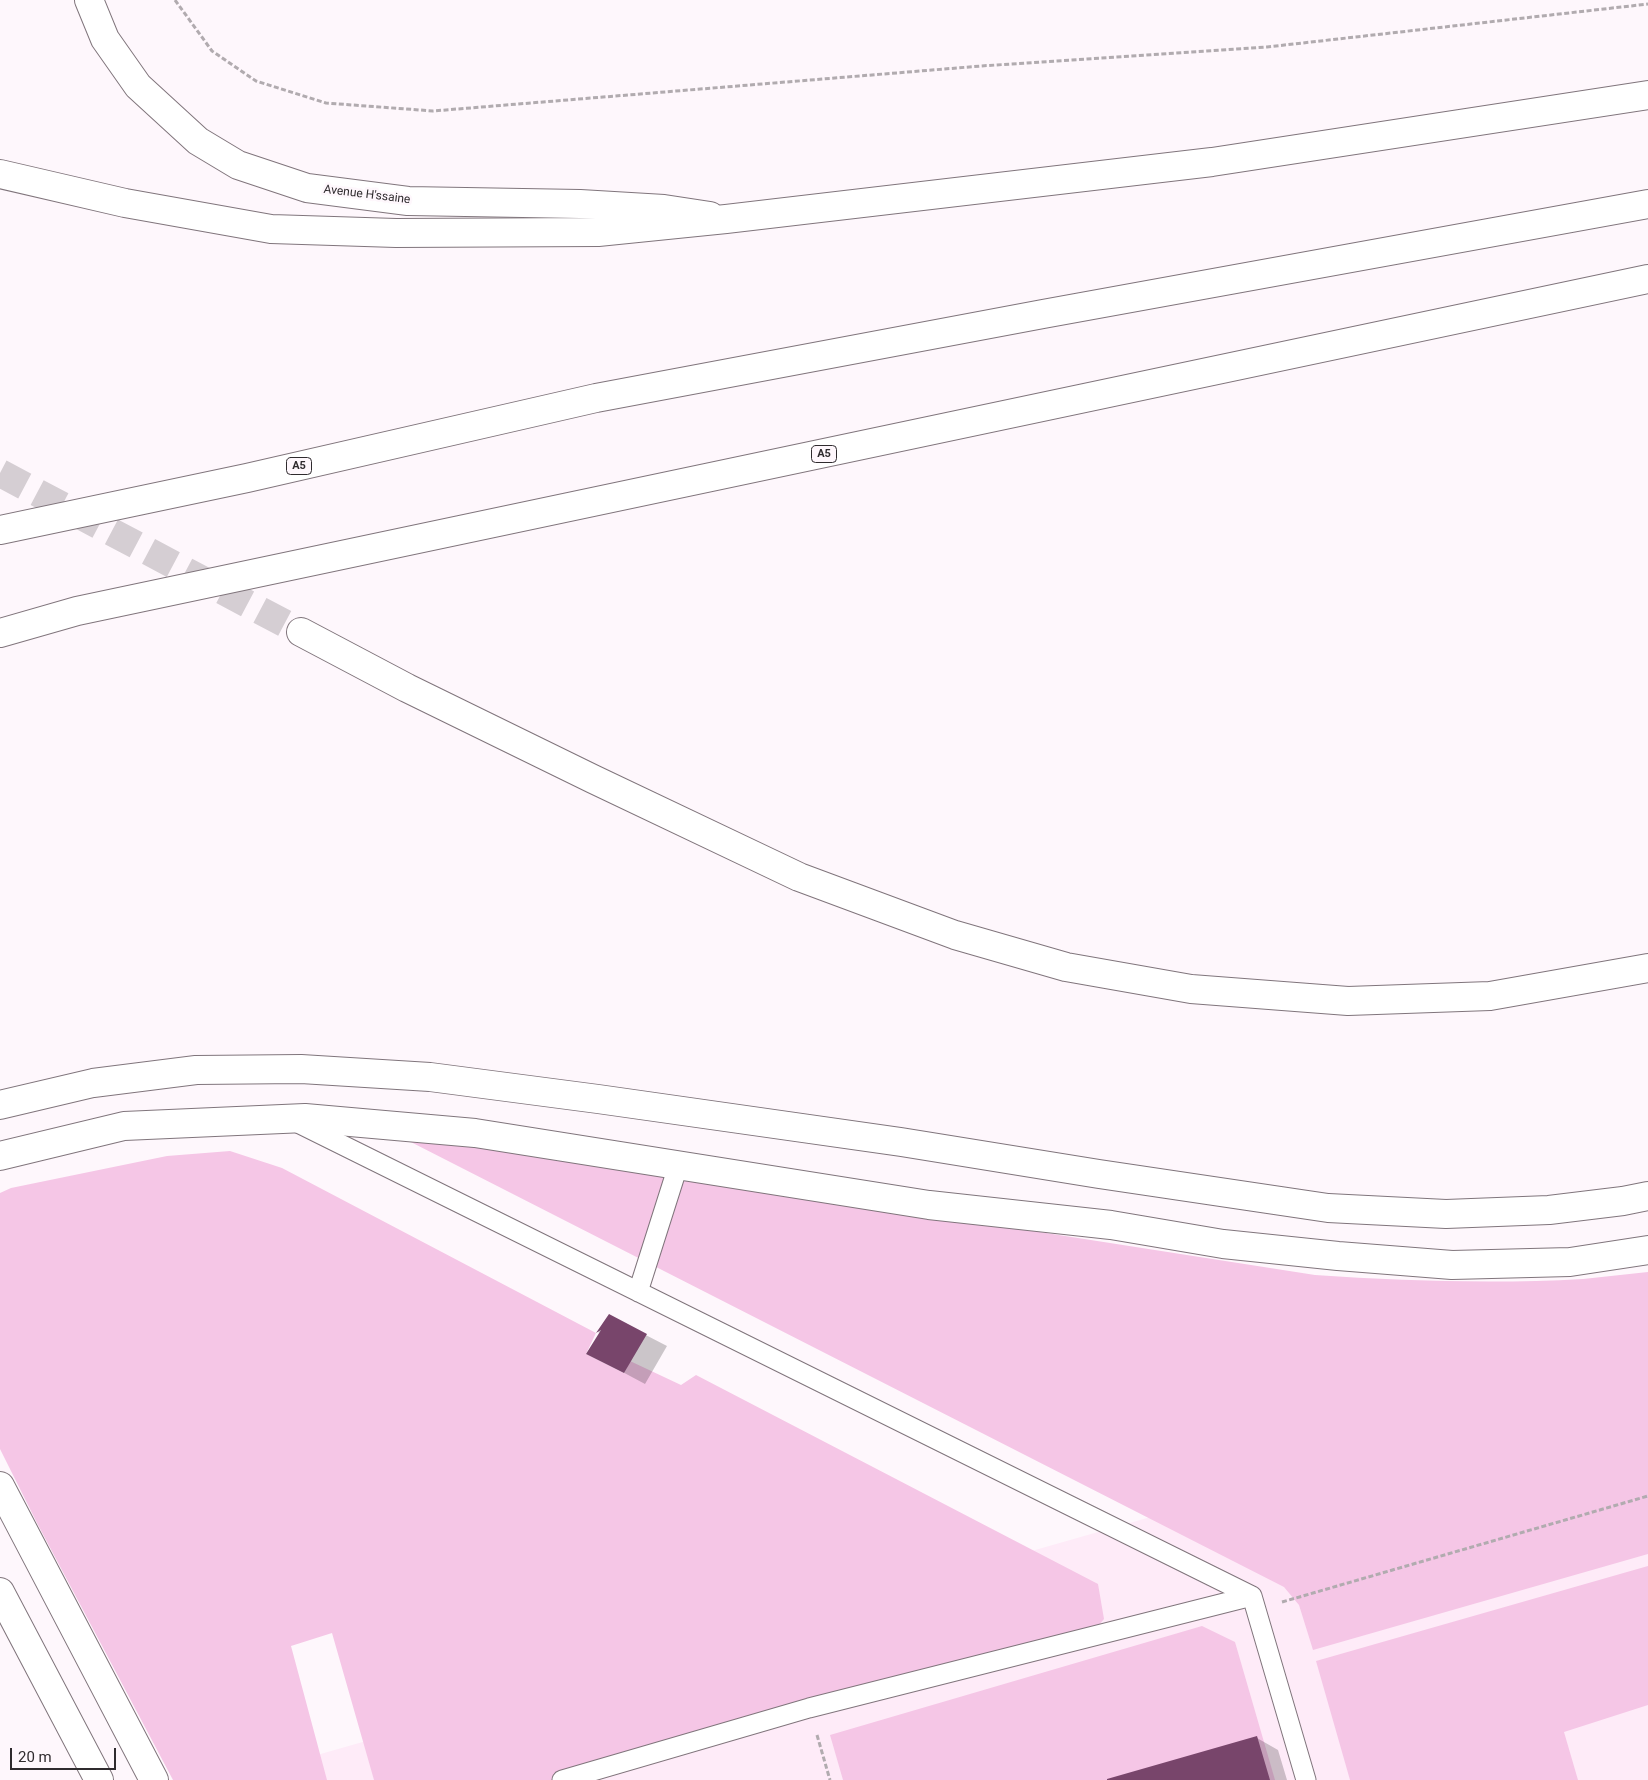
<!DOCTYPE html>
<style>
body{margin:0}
#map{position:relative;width:1648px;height:1780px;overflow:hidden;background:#fef7fc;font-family:Roboto,sans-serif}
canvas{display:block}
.scale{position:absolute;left:10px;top:1748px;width:106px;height:22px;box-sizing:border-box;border:2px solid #2f2b2e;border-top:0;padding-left:6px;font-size:15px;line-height:18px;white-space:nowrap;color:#2f2b2e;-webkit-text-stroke:4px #fef7fc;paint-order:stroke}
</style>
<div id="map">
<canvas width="1648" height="1780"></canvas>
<div class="scale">20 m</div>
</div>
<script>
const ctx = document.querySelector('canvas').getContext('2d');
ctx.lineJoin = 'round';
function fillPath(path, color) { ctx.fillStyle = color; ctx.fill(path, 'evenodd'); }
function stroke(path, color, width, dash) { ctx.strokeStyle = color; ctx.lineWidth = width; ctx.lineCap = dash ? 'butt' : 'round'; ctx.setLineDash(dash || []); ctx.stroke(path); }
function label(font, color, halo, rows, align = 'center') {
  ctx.font = font + ' Roboto,sans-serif'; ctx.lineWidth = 5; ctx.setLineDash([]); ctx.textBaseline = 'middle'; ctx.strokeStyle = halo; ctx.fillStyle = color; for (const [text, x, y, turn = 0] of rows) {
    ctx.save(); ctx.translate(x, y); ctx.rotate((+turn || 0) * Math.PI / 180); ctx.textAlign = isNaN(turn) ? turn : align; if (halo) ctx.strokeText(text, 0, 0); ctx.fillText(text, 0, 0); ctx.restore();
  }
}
fillPath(new Path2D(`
 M1648 1375V1780H258L254 1773Z`), '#feebf8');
fillPath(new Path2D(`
 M403 1138 463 1142 1315 1275C1404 1281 1494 1284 1583 1279 1605 1277 1626 1274 1648 1272V1554L1313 1650 1299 1605 1284 1587Z
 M230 1151 282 1168 596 1333 586 1354 624 1373 630 1361 681 1385 696 1375 1098 1584 1104 1619 1099 1625 561 1780H374L332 1633 291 1646 327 1780H173L37 1523 0 1449V1193L11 1188 167 1156Z
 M1648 1566V1705L1564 1732 1578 1780H1350L1316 1661Z
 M1202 1626 1235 1642 1275 1780H843L830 1735Z`), '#f5c6e6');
fillPath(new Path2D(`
 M609 1316 667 1346 645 1384 587 1353 600 1333 598 1332Z
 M1257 1738 1278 1750 1287 1780H1110Z`), '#0003');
fillPath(new Path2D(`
 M609 1314 647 1334 624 1373 586 1354 601 1330 596 1333Z
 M1257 1736 1270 1780H1107V1779Z`), '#78456b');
stroke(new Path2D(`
 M0 473 301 632`), '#d5ced3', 28, [28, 14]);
const lane = new Path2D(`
 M296 1122 1252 1596 1306 1780
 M638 1292 678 1166
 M562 1780 809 1708 1252 1596`);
const secondary = new Path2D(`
 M89 0 105 39 138 86 198 141 238 165 307 188 408 201 580 204 664 209 710 216
 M0 1105 93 1083 196 1070 301 1069 430 1077 598 1099 901 1142 1099 1174 1328 1208 1446 1214 1549 1210 1623 1201 1648 1196
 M0 1156 124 1126 305 1118 475 1133 929 1205 1111 1225 1223 1244 1338 1256 1452 1265 1570 1262 1648 1250
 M0 1486 154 1780
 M0 1592 99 1780`);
const highway = new Path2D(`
 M0 174 125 203 271 229 396 233 598 232 726 219 1212 162 1648 95
 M0 530 247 478 596 398 1043 314 1648 204
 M301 632 407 688 593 779 799 877 955 935 1066 967 1191 989 1348 1001 1490 996 1648 968
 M0 633 77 611 1648 279`);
stroke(lane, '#80757c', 21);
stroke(secondary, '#80757c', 30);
stroke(highway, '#80757c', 30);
stroke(new Path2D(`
 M175 0 212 51 256 81 326 103 433 111 981 66 1267 47 1648 4
 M1282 1602 1648 1496
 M817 1735 830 1780`), '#b1abaf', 3, [5, 2.5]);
stroke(lane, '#fff', 19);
stroke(secondary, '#fff', 28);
stroke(highway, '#fff', 28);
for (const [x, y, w] of [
 [824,454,25],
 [299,466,25]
]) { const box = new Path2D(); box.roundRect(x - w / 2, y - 8.5, w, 17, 4); ctx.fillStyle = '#fef7fc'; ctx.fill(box); stroke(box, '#2f2b2e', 1); }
label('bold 11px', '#2f2b2e', null, [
 ["A5",824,454],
 ["A5",299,466]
]);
label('12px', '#2f2b2e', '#fef7fc', [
 ["Avenue H'ssaine",367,195,7]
]);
</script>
